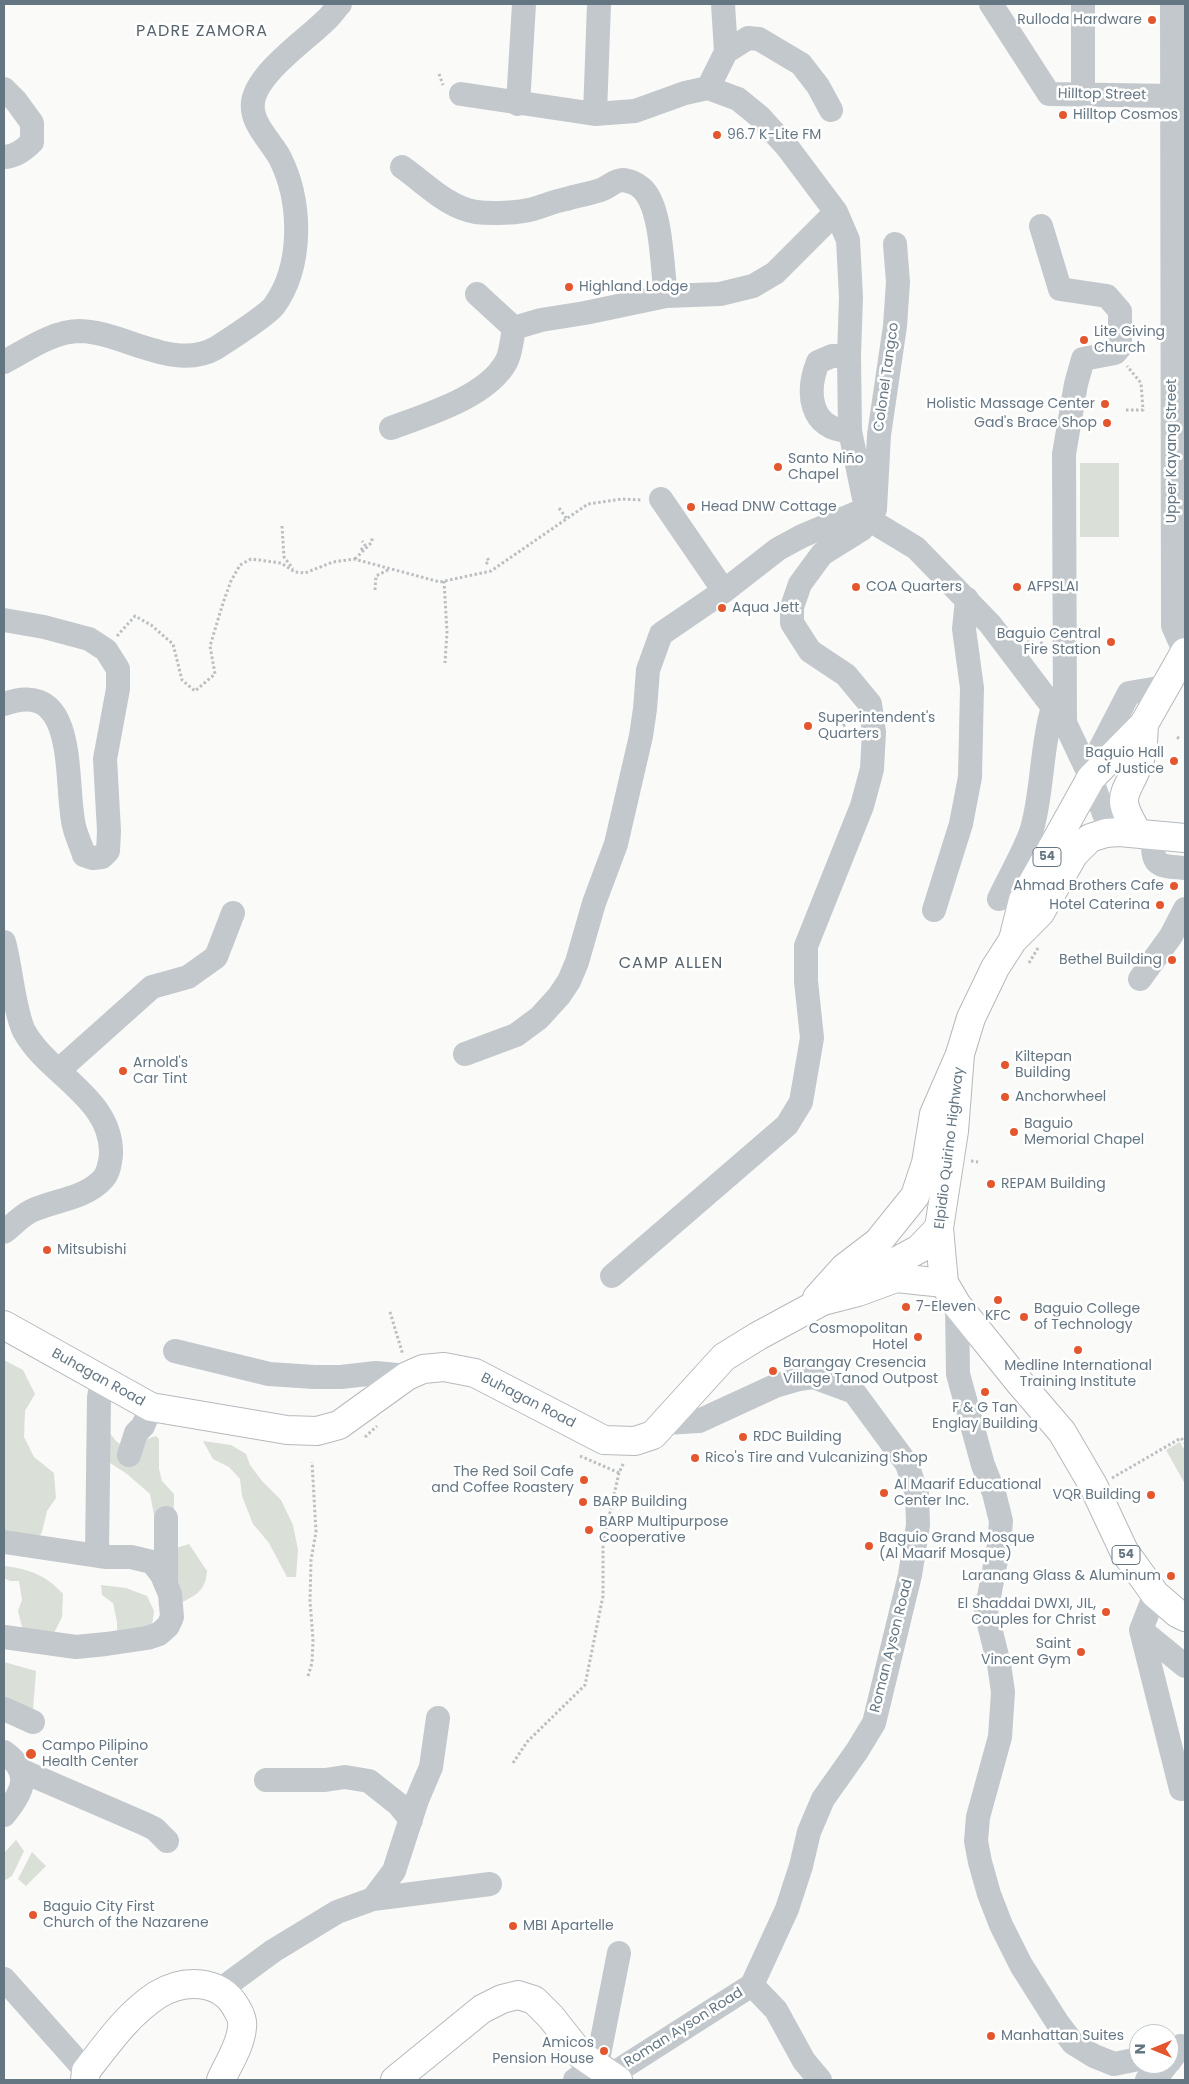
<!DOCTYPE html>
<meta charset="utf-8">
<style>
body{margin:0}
#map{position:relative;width:1189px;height:2084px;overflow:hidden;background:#fafaf8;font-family:Poppins,sans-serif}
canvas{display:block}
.frame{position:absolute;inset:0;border:5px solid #657683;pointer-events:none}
.north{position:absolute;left:1129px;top:2024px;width:50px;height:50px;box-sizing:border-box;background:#fff;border:1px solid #c1c8cd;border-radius:50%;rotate:270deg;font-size:14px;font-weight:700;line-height:20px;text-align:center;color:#657683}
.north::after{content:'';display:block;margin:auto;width:18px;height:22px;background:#e4572e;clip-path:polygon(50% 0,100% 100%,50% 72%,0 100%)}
</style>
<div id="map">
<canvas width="1189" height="2084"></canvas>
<div class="frame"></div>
<div class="north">N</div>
</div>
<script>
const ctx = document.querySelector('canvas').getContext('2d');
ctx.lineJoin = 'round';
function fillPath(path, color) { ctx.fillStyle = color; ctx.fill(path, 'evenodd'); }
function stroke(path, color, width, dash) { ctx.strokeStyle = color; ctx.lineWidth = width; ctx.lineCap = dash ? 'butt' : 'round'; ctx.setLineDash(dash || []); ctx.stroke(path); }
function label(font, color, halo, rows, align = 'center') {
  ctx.font = font + ' Poppins,sans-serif'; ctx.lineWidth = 5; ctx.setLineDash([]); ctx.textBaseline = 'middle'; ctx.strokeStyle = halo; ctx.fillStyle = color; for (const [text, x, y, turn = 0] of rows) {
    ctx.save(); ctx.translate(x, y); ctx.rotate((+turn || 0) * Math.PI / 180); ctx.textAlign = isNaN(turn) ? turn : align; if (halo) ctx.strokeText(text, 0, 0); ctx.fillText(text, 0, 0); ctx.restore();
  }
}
fillPath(new Path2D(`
 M1080 463H1119V537H1080Z
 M4 1360 23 1370 35 1394 25 1411 24 1437 34 1457 54 1473 56 1498 47 1511 42 1532 35 1544 4 1535Z
 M109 1432 116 1441 124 1447 156 1436 159 1439V1469L162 1481 174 1494V1510L164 1520 154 1515 150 1494 127 1474 104 1459Z
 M203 1441 231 1445 246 1454 250 1465 262 1481 281 1500 293 1525 298 1550 296 1577H287L269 1543 253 1524 242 1496 240 1479 229 1467 213 1459Z
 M1180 1442 1185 1451V1484L1166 1450Z
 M189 1544 207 1571C206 1592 193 1597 176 1605L170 1550Z
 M4 1566C29 1569 46 1575 63 1594L62 1617 51 1639 23 1631 18 1611 22 1600 19 1581H10L4 1578Z
 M101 1585 126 1588 147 1596 154 1611 151 1634H117V1622L113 1603 102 1595Z
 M4 1662 36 1671 33 1710 4 1700Z
 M16 1840 24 1851 12 1876 4 1881V1853Z
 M32 1852 46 1866 26 1886 18 1879Z`), '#dadfd7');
const major = new Path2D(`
 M817 1298 844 1268 878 1242 915 1196 926 1163 934 1114 958 1059
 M4 1325 151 1407 287 1430 317 1431 339 1425 407 1376 423 1369 444 1367 475 1373 604 1440 635 1441 653 1435 724 1357 758 1336 919 1249 939 1228
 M85 2080 86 2071C108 2043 127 2015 157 1995 183 1979 221 1978 237 2009 240 2014 243 2021 242 2027 241 2045 228 2064 221 2080
 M395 2080 482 2009 502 1999 518 1995 534 2000 551 2017 581 2055 618 2080`);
const highway = new Path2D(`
 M1138 833C1112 792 1128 796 1140 759 1144 748 1143 736 1144 724
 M1185 838 1119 832 1106 833 1090 838 1074 854 1040 913 1013 940 995 968 971 1018 960 1054 954 1131 939 1228 944 1283 957 1305 1020 1383 1062 1432 1093 1485 1124 1551 1155 1594 1177 1613 1185 1617
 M1013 940 1023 900 1091 778 1144 724 1185 652
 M827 1300 858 1292 896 1278 944 1283`);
stroke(major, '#b5babe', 30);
stroke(highway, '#b4b9bd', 30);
stroke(new Path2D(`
 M439 74 443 85
 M1126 410H1143L1141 383 1127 366
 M559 508 567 519
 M282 526 284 557 293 569
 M361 550 365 545 362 541
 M355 559 372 542V538
 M486 564 489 561 486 556
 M444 581 447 632 445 663
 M375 590 376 576 390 569
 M117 636 135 616 151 625 173 644 182 680 195 691 215 674 210 646 223 603 231 581 240 565 251 559 281 563 295 572 305 573 333 562 354 559 440 582 491 571 588 504 622 499 642 500
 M1027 641 1040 638 1045 632
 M1037 654 1045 648 1040 641V638
 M843 726 852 719
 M1177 737 1180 739
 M1029 963 1038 948
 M971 1161 978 1162
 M390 1312 403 1355
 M365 1437 377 1426
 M580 1456 619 1473 624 1462
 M1112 1478 1181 1438 1185 1443
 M308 1676 312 1663 313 1640 310 1601 311 1560 316 1532 312 1462
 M513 1763 527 1742 585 1685 603 1596V1543L619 1473`), '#bbbfc2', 3, [2.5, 2.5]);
stroke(new Path2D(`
 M723 4 726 52
 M991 4 1049 94 1172 96
 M1172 4 1173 626 1185 653
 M708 88 726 52 748 38 759 39 801 64 818 86 831 110
 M4 89 16 101 32 123V142C24 150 15 157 4 157
 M461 94 595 114 635 111 685 93 708 88 738 99 760 117 788 148 836 212 848 240 851 297 849 356 850 431 866 508
 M1083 94V4
 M518 104 524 4
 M595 114 599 4
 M402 167C425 183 448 208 476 212 490 214 520 213 533 209 544 206 555 201 566 199 578 195 591 194 603 189 610 186 615 180 623 180 632 181 641 186 646 193 662 215 662 268 666 296
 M1041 226 1060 289 1107 296 1120 311V347L1115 353 1083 359 1076 384 1064 454 1065 723
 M477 294 514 328
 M514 328 541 320 585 313 666 296 720 294 753 286 775 273 836 212
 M849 356H832L818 362C806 392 809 430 850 431
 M4 362C27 350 53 331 80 331 123 332 174 372 216 348 227 341 267 315 274 306 303 266 302 202 280 158 271 141 250 123 253 102 257 73 306 40 325 21 331 16 335 9 340 4
 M391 428C426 415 487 397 506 362 511 354 512 338 514 328
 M661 499 724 591
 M875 509 879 435 895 326 898 282 895 244
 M878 525 916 548 990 624 1065 723 1091 778 1104 814 1119 832
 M4 620 44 627 89 639 106 650 118 669V689L105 759 109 831 108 851 102 857 93 858 84 855C81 845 76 835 74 826 64 784 80 676 4 704
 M1091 778 1098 753 1129 693 1165 687
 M1153 835C1152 866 1156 866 1185 868
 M999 899C1009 877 1025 851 1032 829 1043 790 1041 746 1053 707
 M934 910 961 824 970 777 972 688 964 629 967 599
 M4 942C11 967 14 1010 24 1031 48 1075 113 1098 111 1155 110 1163 109 1172 103 1179 85 1199 54 1200 31 1211 21 1216 12 1226 4 1232
 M1140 979 1171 936 1185 909
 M465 1054 516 1035 539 1018 559 996 569 981 577 962 594 903 616 844 641 736 645 709 648 670 661 634 724 591 778 549 802 536 859 512
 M59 1070 152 987 188 977 216 957 233 913
 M612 1276 787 1125 801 1102 812 1038 806 981V946L862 806 872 769 874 732 870 704 846 675 810 651 792 623V607L800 584 822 554 862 529
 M957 1305 958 1374 983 1465 994 1493 1001 1521 999 1545 986 1612 999 1664 1003 1692 1000 1737 978 1817 976 1841 980 1862 989 1894 1001 1925 1021 1965 1057 2022 1073 2043 1094 2056 1114 2064 1139 2059
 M175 1351 269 1374 314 1377H341L376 1373 407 1376
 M129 1455 136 1433 143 1426 151 1407
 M166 1518V1583
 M4 1542 105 1557H131L152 1562 162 1575 170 1594 172 1617 168 1626 159 1634 147 1638 106 1644 76 1647 4 1637
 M97 1555 99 1398 102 1380
 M1155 1594 1141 1630 1181 1789
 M1141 1630 1185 1666
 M4 1709 33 1722
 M4 1752C33 1773 23 1792 4 1815
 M20 1770 145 1824 155 1829 167 1841
 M266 1780H325L345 1777 369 1781 398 1804 411 1820
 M373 1899 394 1871 417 1800 431 1767 438 1718
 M4 1979 86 2071
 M752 1985 776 2010 804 2061 820 2080
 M220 1990 273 1951 337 1912 373 1899 490 1884
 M1169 2062 1181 2046
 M611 2075 752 1985 787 1909 801 1866 809 1832 823 1799 857 1751 874 1723 910 1575 918 1525 917 1494 907 1464 854 1392 813 1377 799 1379 775 1386 699 1421 665 1423
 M575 2080 597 2065 619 1953
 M1147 2080 1161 2072 1167 2064`), '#c3c8cc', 24);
stroke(major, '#fff', 28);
stroke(highway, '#fff', 28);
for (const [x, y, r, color] of [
 [1152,20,5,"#e4572e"],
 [1063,115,5,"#e4572e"],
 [717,135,5,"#e4572e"],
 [569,287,5,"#e4572e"],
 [1084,340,5,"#e4572e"],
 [1105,404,5,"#e4572e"],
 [1107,423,5,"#e4572e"],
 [778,467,5,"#e4572e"],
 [691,507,5,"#e4572e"],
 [856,587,5,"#e4572e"],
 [1017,587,5,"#e4572e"],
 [722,608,5,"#e4572e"],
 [1111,642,5,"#e4572e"],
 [808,726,5,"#e4572e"],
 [1174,761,5,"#e4572e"],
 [1174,886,5,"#e4572e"],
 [1160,905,5,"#e4572e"],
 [1172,960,5,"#e4572e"],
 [1005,1065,5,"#e4572e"],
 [123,1071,5,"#e4572e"],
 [1005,1097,5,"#e4572e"],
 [1014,1132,5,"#e4572e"],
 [991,1184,5,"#e4572e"],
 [47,1250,5,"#e4572e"],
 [998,1300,5,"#e4572e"],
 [906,1307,5,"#e4572e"],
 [1024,1317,5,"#e4572e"],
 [918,1337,5,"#e4572e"],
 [1078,1350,5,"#e4572e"],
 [773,1371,5,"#e4572e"],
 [985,1392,5,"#e4572e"],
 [743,1437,5,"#e4572e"],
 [695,1458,5,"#e4572e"],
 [584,1480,5,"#e4572e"],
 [884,1493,5,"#e4572e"],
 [1151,1495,5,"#e4572e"],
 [583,1502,5,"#e4572e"],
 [589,1530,5,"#e4572e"],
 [869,1546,5,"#e4572e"],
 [1171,1576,5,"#e4572e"],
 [1106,1612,5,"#e4572e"],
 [1081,1652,5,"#e4572e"],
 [31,1754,6,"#e4572e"],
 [33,1915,5,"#e4572e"],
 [513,1926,5,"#e4572e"],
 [991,2036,5,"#e4572e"],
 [604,2051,5,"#e4572e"]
]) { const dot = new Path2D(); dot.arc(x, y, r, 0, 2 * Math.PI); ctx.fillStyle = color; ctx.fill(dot); stroke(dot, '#fff', 2); }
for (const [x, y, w] of [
 [1047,857,28],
 [1126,1555,28]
]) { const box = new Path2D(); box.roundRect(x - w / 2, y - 9.5, w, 19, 4); ctx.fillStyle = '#fff'; ctx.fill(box); stroke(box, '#657683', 1); }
label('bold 12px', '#657683', null, [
 ["54",1047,857],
 ["54",1126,1555]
]);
label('14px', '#657683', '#fff', [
 ["Rulloda Hardware",1142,20,"right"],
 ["Hilltop Cosmos",1073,115],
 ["96.7 K-Lite FM",727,135],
 ["Highland Lodge",579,287],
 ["Lite Giving",1094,332],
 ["Church",1094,348],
 ["Holistic Massage Center",1095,404,"right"],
 ["Gad's Brace Shop",1097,423,"right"],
 ["Santo Niño",788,459],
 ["Chapel",788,475],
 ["Head DNW Cottage",701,507],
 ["COA Quarters",866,587],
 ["AFPSLAI",1027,587],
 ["Aqua Jett",732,608],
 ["Baguio Central",1101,634,"right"],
 ["Fire Station",1101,650,"right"],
 ["Superintendent's",818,718],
 ["Quarters",818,734],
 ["Baguio Hall",1164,753,"right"],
 ["of Justice",1164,769,"right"],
 ["Ahmad Brothers Cafe",1164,886,"right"],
 ["Hotel Caterina",1150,905,"right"],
 ["Bethel Building",1162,960,"right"],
 ["Kiltepan",1015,1057],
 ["Building",1015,1073],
 ["Arnold's",133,1063],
 ["Car Tint",133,1079],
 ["Anchorwheel",1015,1097],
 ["Baguio",1024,1124],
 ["Memorial Chapel",1024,1140],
 ["REPAM Building",1001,1184],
 ["Mitsubishi",57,1250],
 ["7-Eleven",916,1307],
 ["Baguio College",1034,1309],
 ["of Technology",1034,1325],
 ["KFC",998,1316,"center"],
 ["Cosmopolitan",908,1329,"right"],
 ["Hotel",908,1345,"right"],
 ["Barangay Cresencia",783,1363],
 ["Village Tanod Outpost",783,1379],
 ["Medline International",1078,1366,"center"],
 ["Training Institute",1078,1382,"center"],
 ["F & G Tan",985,1408,"center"],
 ["Englay Building",985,1424,"center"],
 ["RDC Building",753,1437],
 ["Rico's Tire and Vulcanizing Shop",705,1458],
 ["The Red Soil Cafe",574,1472,"right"],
 ["and Coffee Roastery",574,1488,"right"],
 ["Al Maarif Educational",894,1485],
 ["Center Inc.",894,1501],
 ["VQR Building",1141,1495,"right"],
 ["BARP Building",593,1502],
 ["BARP Multipurpose",599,1522],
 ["Cooperative",599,1538],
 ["Baguio Grand Mosque",879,1538],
 ["(Al Maarif Mosque)",879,1554],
 ["Laranang Glass & Aluminum",1161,1576,"right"],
 ["El Shaddai DWXI, JIL,",1096,1604,"right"],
 ["Couples for Christ",1096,1620,"right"],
 ["Saint",1071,1644,"right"],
 ["Vincent Gym",1071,1660,"right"],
 ["Campo Pilipino",42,1746],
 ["Health Center",42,1762],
 ["Baguio City First",43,1907],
 ["Church of the Nazarene",43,1923],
 ["MBI Apartelle",523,1926],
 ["Manhattan Suites",1001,2036],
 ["Amicos",594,2043,"right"],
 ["Pension House",594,2059,"right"]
], 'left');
label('14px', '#657683', '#fff', [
 ["Hilltop Street",1102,95,1],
 ["Colonel Tangco",887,377,-82],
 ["Upper Kayang Street",1172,451,-90],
 ["Elpidio Quirino Highway",950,1148,-83],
 ["Buhagan Road",98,1378,29],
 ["Buhagan Road",528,1401,27],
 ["Roman Ayson Road",892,1646,-76],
 ["Roman Ayson Road",684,2028,-32]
]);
ctx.letterSpacing = '1px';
label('16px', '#57646e', '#fff', [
 ["PADRE ZAMORA",202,32],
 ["CAMP ALLEN",671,964]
]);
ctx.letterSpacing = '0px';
</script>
